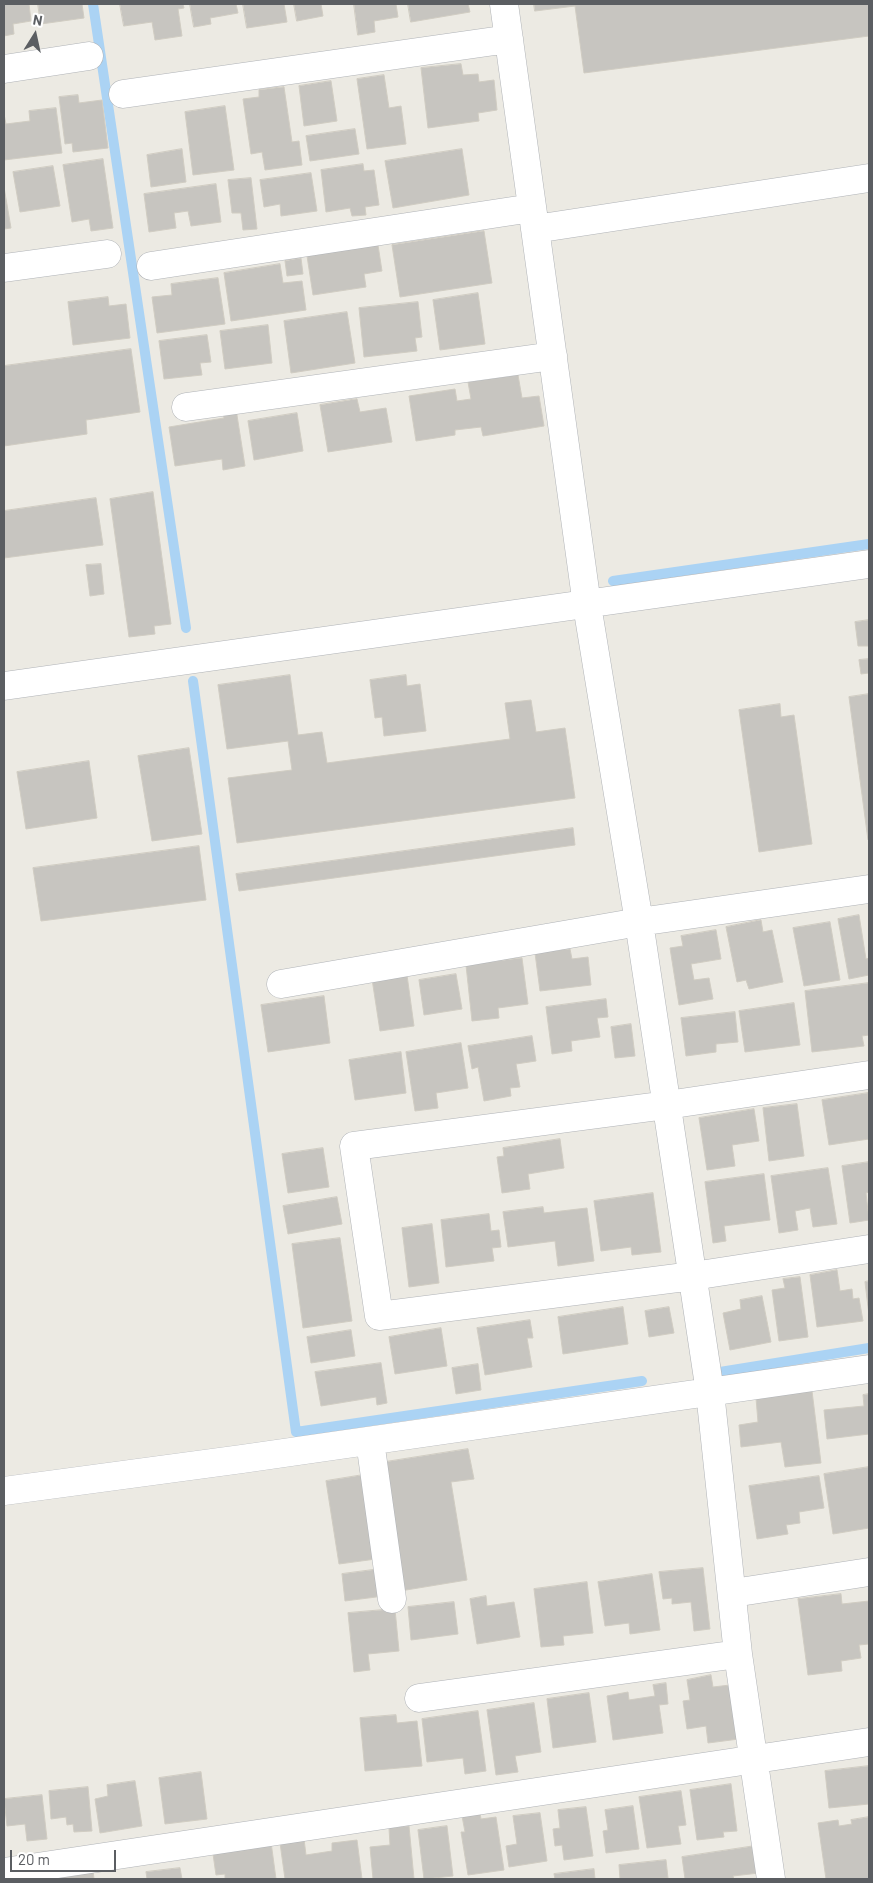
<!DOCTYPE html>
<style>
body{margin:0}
#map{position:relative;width:873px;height:1883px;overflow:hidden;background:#eceae3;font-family:Barlow,sans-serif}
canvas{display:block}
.frame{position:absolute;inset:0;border:5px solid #5b5e62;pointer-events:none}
.north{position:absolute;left:10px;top:10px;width:50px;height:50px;-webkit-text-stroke:4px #fff;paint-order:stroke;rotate:10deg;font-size:14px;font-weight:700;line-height:20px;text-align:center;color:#5b5e62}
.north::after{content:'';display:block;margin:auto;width:18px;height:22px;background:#5b5e62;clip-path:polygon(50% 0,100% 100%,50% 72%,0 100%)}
.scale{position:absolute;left:10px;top:1850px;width:106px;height:22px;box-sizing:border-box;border:2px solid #5b5e62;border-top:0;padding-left:6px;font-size:15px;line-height:18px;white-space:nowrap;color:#5b5e62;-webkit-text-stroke:4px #fff;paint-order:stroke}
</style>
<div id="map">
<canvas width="873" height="1883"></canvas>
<div class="frame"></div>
<div class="north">N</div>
<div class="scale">20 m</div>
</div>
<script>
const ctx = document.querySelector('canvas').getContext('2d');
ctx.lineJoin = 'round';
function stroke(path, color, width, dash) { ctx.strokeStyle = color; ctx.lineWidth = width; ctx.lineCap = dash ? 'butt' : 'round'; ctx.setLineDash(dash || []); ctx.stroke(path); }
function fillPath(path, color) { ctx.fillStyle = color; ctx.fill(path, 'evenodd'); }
stroke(new Path2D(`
 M93 4 186 628
 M613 581 869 544
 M193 681 296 1432 642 1381
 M720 1372 869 1348`), '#abd3f4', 10);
const building = new Path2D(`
 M4 4H29L31 21 13 24 14 34 4 36Z
 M38 4H82L84 18 41 24Z
 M120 4H183L184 8 178 9 182 36 155 40 152 22 124 26Z
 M190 4H236L238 13 210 18 211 24 194 27Z
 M243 4H284L287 22 247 28Z
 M294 4H321L323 16 297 21Z
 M354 4H396L398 17 374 21 375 32 358 35Z
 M408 4H468L470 12 411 22Z
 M534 4H869V36L584 73 575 6 535 11Z
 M461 64 463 75 478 74 479 82 494 80 497 110 478 113 479 121 428 128 421 68Z
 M384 75 389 108 401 106 406 144 367 149 357 79Z
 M331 81 337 121 304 126 299 86Z
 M284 87 292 142 299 141 302 165 265 170 262 152 251 154 243 99 259 97V90Z
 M78 95 79 103 102 100 108 148 73 152 72 143 65 144 59 97Z
 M225 106 234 170 193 175 185 112Z
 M56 108 62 153 4 160V114L6 124 30 121 29 111Z
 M355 129 359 154 310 161 306 136Z
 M182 149 186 182 151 187 147 155Z
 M462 149 469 195 393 208 385 161Z
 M103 159 113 228 91 231 89 219 72 222 63 165Z
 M363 164 364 171 374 170 379 205 365 207 366 215 352 216 350 208 326 212 321 170Z
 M53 166 60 206 20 212 13 172Z
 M311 173 317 211 281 216 280 204 264 207 260 180Z
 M251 178 257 229 243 230 241 213H232L228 180Z
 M216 184 221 222 191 226 188 211 174 213 176 228 149 232 144 194Z
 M4 187 11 228 4 229Z
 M484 231 492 283 400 297 392 245Z
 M378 245 382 271 364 274 366 287 313 295 307 256Z
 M301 258 303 274 287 276 285 261Z
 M280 264 283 283 302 281 306 310 231 321 224 273Z
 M218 278 225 324 157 333 152 297 172 295 171 284Z
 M478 293 485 344 440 350 433 300Z
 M108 297 109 306 126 304 130 338 73 345 68 302Z
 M418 302 422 337 415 338 417 351 364 357 359 308Z
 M347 312 355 363 291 373 284 321Z
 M268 325 272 363 225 369 220 331Z
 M207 335 211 362 200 363 202 375 164 379 159 341Z
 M131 349 140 412 86 420 87 434 4 446V366Z
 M518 375 522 398 539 396 544 426 483 436 481 427 455 430V435L416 441 409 396 455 389 457 401 471 399 468 382Z
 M357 399 360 412 386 408 392 442 328 452 320 405Z
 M236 409 245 466 223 470 222 459 175 466 169 427 224 418 223 411Z
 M297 413 303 451 254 460 248 421Z
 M153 492 171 624 154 626 155 634 129 637 110 499Z
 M96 498 103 545 4 558V511Z
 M101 564 104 594 90 596 86 565Z
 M869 620V646H858L855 622Z
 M869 659V673L861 674 859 660Z
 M290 675 298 735 322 732 327 763 510 739 505 703 531 700 536 732 565 728 575 798 237 843 228 778 292 770 288 741 227 749 218 685Z
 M406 675 407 686 420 684 426 731 384 736 382 717 375 718 370 680Z
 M869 694V840H868L849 697Z
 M780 704 781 717 794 715 812 844 759 852 739 710Z
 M189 748 202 834 152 841 138 756Z
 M89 761 97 818 26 829 17 772Z
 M573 828 575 845 239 891 236 874Z
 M199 846 206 900 41 921 33 868Z
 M859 915 866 959 869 958V975L849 979 838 919Z
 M761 920 763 932 772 930 783 982 749 989 746 980 737 982 726 927Z
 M830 922 840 980 804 986 793 928Z
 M716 930 721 959 691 964 694 980 709 978 713 999 679 1005 670 948 683 946 681 936Z
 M570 949 572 959 588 957 591 985 540 991 535 953Z
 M522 958 528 1004 498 1008 499 1018 472 1021 466 965Z
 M456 974 462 1009 424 1015 419 980Z
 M407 975 414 1026 380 1031 372 979Z
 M869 983V1035L862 1036 864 1046 812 1052 805 991Z
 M324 996 330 1043 268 1052 261 1005Z
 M606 999 608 1017 597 1018 600 1037 571 1041 572 1051 552 1054 546 1007Z
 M794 1003 800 1045 745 1052 739 1011Z
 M735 1012 738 1042 716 1044V1052L686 1056 681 1018Z
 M631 1024 635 1056 615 1058 611 1027Z
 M532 1036 536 1061 516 1064 520 1087 510 1088 511 1096 484 1101 478 1067 472 1069 468 1046Z
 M461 1043 468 1088 436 1093 438 1108 415 1111 406 1052Z
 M401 1052 406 1093 355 1100 349 1060Z
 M868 1093 869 1139 829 1145 822 1100Z
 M797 1104 804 1156 769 1161 763 1108Z
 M754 1109 759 1141 732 1145 735 1166 707 1170 699 1118Z
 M560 1139 564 1168 528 1174 530 1189 502 1193 497 1157 504 1156 503 1148Z
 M323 1148 329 1187 288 1193 282 1154Z
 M869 1162V1192L866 1193 869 1220 850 1223 842 1166Z
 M828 1168 837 1224 813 1227 810 1208 795 1211 798 1230 779 1233 771 1176Z
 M764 1174 770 1220 724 1226 726 1241 713 1243 705 1182Z
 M653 1193 661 1252 632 1255 631 1247 601 1251 594 1201Z
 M337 1197 342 1224 288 1234 283 1206Z
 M543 1207 544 1213 587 1208 594 1261 558 1266 555 1241 508 1247 503 1212Z
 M489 1214 491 1231 499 1230 501 1247 492 1248 494 1261 446 1267 441 1220Z
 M432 1224 439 1283 409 1287 402 1228Z
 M340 1238 352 1321 303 1328 292 1244Z
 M837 1270 840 1291 852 1289 853 1299 859 1298 863 1321 817 1327 810 1275Z
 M800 1277 808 1337 779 1341 772 1290 785 1288 783 1279Z
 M869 1281V1315L865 1282Z
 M762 1296 771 1342 730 1350 723 1313 741 1309 740 1300Z
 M623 1307 628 1344 563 1354 558 1317Z
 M669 1307 674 1333 649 1337 645 1311Z
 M530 1320 533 1338H527L532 1367 485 1375 477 1328Z
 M441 1328 447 1366 395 1374 389 1337Z
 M351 1330 355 1356 311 1363 307 1337Z
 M381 1363 387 1403 377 1405 376 1397 321 1406 315 1372Z
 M478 1364 481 1390 456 1394 452 1368Z
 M812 1391 821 1463 785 1467 781 1442 741 1447 739 1425 758 1422 756 1398Z
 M869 1394V1434L827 1439 824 1410 864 1406 863 1395Z
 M468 1449 474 1479 451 1482 467 1580 400 1591 379 1463Z
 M869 1467V1528L833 1534 824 1474Z
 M363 1475 376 1559 339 1564 326 1481Z
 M819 1476 824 1508 799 1512 800 1523 786 1525 788 1534 757 1539 749 1486Z
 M703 1568 710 1629 694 1631 691 1602 672 1604V1598L663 1599 659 1572Z
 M380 1569 384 1596 345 1601 342 1574Z
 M652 1574 660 1630 630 1634 629 1623 605 1626 598 1582Z
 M587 1582 593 1633 563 1636 564 1645 541 1647 534 1589Z
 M841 1594 842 1604 869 1601V1644L859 1645 861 1658 841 1661 842 1671 808 1675 798 1599Z
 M486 1596 487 1606 514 1602 520 1637 477 1644 470 1599Z
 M454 1602 458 1634 411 1640 408 1607Z
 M395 1609 399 1651 368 1654 370 1670 354 1672 348 1613Z
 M711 1675 713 1687 730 1685 739 1739 708 1743 706 1726 687 1729 683 1701 690 1700 687 1680Z
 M666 1683 668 1704 659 1705 663 1733 613 1740 607 1696 628 1692 629 1700 655 1696 653 1685Z
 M589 1693 596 1742 553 1748 547 1699Z
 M534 1703 541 1752 515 1756 518 1772 496 1775 487 1710Z
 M478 1711 486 1771 465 1774 463 1758 427 1762 422 1719Z
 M396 1715 397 1723 417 1721 422 1766 365 1771 360 1718Z
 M869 1766V1804L829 1808 825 1771Z
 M201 1772 207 1819 165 1824 159 1778Z
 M135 1781 142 1826 100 1833 95 1799 108 1796 107 1785Z
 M731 1784 737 1831 723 1832 724 1837 697 1840 690 1790Z
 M88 1787 92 1831 74 1832 73 1824 67 1825 66 1817 51 1819 49 1791Z
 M681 1791 686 1825 678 1826 681 1844 647 1848 639 1797Z
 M42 1795 47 1839 27 1841 25 1824 7 1826 4 1799Z
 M633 1806 639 1849 606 1853 603 1831 608 1830 605 1810Z
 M586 1807 593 1856 564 1860 562 1845 555 1846 553 1829 560 1828 558 1810Z
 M480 1813 481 1819 496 1817 504 1870 468 1875 461 1832H465L462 1816Z
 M540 1813 547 1861 509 1867 506 1846 517 1844 513 1816Z
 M869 1817V1879H826L818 1823 838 1820 839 1826 852 1824 851 1820Z
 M409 1826 414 1879H373L370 1847 390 1845 389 1828Z
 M447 1826 453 1876 424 1879 418 1830Z
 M304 1839 306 1855 332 1851V1843L357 1840 362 1879H285L280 1843Z
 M271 1842 276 1879H225V1874L216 1875 213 1854Z
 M755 1846 759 1873 733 1876 734 1879H685L682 1857Z
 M666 1860 668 1878 620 1879 619 1865Z
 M180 1868 182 1879H147L146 1872Z
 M594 1869 595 1879H555L554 1874Z
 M93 1870 94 1879H31Z`);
fillPath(building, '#c7c5c0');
stroke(building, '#d0ccc2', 1);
const minor = new Path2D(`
 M504 4 587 605 639 922 710 1392 738 1654 771 1879
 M4 69 89 56
 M123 94 509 39
 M535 229 869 178
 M151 266 532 208
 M4 268 107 254
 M186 407 553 356
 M4 686 869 564
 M281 984 639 922 869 889
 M869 1075 667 1105 354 1146 379 1316 693 1276 869 1249
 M370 1441 392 1599
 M4 1491 242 1459 869 1369
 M733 1593 869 1572
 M419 1698 738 1654
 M4 1872 869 1742`);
stroke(minor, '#b0b3b7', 29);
stroke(minor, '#fff', 28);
</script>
